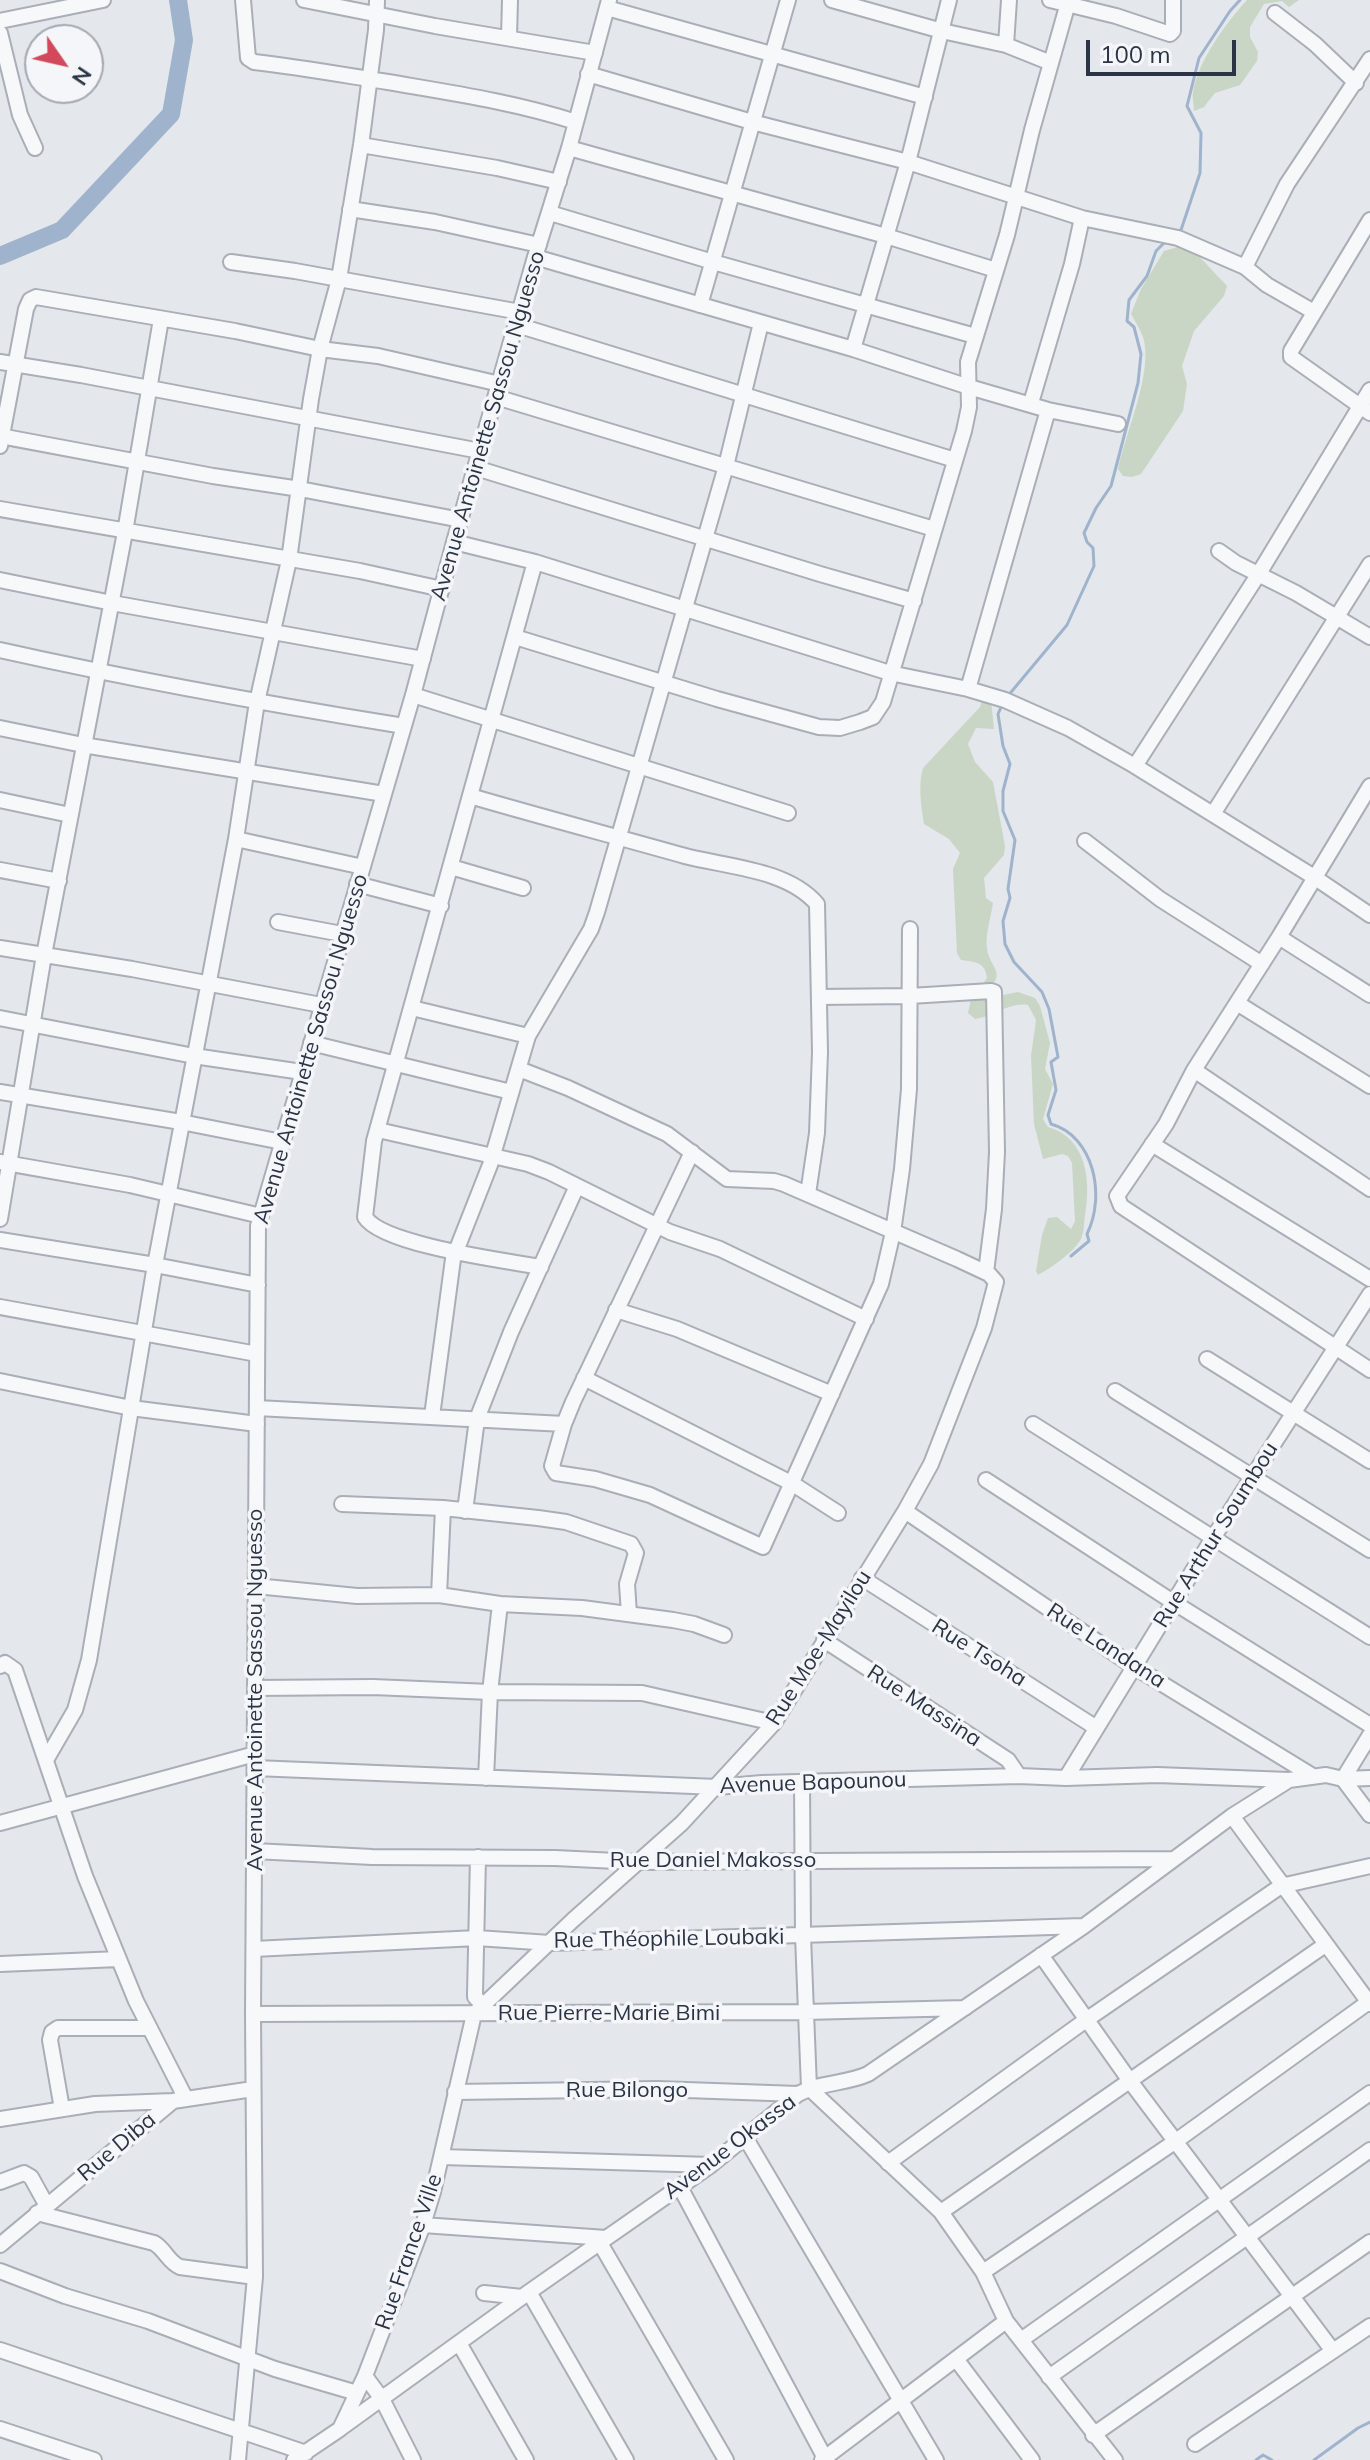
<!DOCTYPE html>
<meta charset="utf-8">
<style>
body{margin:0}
#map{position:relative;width:1370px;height:2460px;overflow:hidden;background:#e4e7ec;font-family:Mulish,sans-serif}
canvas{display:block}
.north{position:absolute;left:24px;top:24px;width:80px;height:80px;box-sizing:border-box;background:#f4f6f9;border:2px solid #a4a8b1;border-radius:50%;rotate:124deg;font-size:22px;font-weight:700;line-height:32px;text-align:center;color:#2b3445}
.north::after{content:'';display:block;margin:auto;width:28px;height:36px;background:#d1495b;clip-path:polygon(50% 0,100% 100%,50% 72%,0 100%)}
.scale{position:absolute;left:1086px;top:40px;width:150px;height:36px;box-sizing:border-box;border:4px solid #2b3445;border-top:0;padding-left:10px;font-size:24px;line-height:28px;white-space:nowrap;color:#2b3445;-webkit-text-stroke:6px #f4f6f9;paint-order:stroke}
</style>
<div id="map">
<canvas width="1370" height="2460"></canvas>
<div class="north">N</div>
<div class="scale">100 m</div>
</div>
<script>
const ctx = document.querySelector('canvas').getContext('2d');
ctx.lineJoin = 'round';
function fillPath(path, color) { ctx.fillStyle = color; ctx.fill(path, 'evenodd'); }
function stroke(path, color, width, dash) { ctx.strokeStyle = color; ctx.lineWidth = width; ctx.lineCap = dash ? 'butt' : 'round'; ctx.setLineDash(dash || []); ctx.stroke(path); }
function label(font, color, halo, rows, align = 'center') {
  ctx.font = font + ' Mulish,sans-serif'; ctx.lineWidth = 7; ctx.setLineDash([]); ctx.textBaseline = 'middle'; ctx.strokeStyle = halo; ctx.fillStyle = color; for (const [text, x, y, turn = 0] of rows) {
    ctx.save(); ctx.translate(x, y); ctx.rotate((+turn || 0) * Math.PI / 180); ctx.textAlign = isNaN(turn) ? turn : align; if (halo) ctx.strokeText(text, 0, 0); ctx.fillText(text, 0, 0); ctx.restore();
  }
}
fillPath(new Path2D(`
 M1247 0H1299L1289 7 1282 1 1264 4 1250 27V37L1258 52 1257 61 1240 85 1215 93 1204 107 1194 111C1194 105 1192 98 1193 92 1198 61 1226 23 1247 0Z
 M1181 246 1195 252 1227 286 1224 296 1194 331 1182 366 1187 384 1183 411 1141 474 1132 477 1123 476 1118 469C1125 434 1154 371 1143 337 1140 329 1135 321 1131 314L1141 289 1164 251Z
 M983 698 991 700 994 729 976 728 968 744 975 762 993 782 1005 846 1004 855 984 878 986 898 993 903C991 917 985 935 987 949 989 966 1007 973 988 989L993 997 1018 992 1035 998 1040 1006 1050 1043 1045 1069 1053 1084 1043 1119 1048 1127C1087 1138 1091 1181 1085 1215 1084 1222 1084 1233 1081 1239 1074 1252 1051 1268 1038 1275L1036 1271 1042 1235 1048 1218 1057 1217 1071 1229 1075 1221 1072 1163 1068 1156 1062 1154 1043 1159 1034 1124 1031 1056 1036 1020 1028 1005C1009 1002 993 1017 975 1019L968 1013 971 999 987 978C985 962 976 962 961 960L957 953 953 869 960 853 949 839 924 824C921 807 918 784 923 768L980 707Z`), '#c9d6c5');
stroke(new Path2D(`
 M1180 233 1200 173 1201 133 1187 106 1199 58 1230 11 1240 0
 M1007 697 1067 625 1094 566 1093 548 1087 542 1084 533 1096 508 1111 486 1138 383 1141 354 1134 327 1127 321 1129 300 1147 276 1156 251 1163 244 1169 241
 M1003 703 998 714 1003 746 1010 764 1003 791V811L1015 840 1008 889 1010 898 1003 921 1005 944 1014 962 1042 992 1049 1009 1058 1057 1051 1062 1056 1090 1048 1115 1051 1124C1094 1136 1106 1196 1087 1234L1089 1241 1071 1256
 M1256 2460 1263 2455 1272 2460
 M1314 2460 1358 2428 1370 2422`), '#9fb4cc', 3);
stroke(new Path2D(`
 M0 256 62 230 171 114 184 40 178 0`), '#9fb4cc', 18);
const minor = new Path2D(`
 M243 0 248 58 254 62C299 67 343 75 388 82 452 93 514 102 576 122
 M304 0 435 26 595 53
 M832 0 942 31 1006 45 1051 63
 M1050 0 1116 16 1170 34 1173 31V0
 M607 8 925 97
 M1275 13 1315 44 1356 83
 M0 21 103 0
 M0 33 20 115 35 148
 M509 37 510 0
 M1006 45 1009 0
 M588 74 752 122 908 162 1082 218 1178 238 1245 267 1267 285 1314 312
 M361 145 497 168 559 182
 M569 148 886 236 996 270
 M350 209 435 222 539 245
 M550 213 713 262 975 336
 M1370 220 1291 351V357L1370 413
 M535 257 853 349 969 387 1048 410 1118 424
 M231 262 295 271 520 312
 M1245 267 1287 184 1370 59
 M700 305 788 0
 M517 325 955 460
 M853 349 908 162 949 0
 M0 362 81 375 480 451
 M496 397 934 529
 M1031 403 1072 264 1082 218
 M0 436 213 476 300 489 461 520
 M0 446 26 309 30 300 36 297 235 331 320 349 378 356 500 384
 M476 468 820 574 914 601
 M0 509 360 571 442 589
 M454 542 535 562 890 673 968 689 1005 700 1068 728 1135 766 1314 877 1370 915
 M1219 551 1236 563 1296 593 1370 637
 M535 562 374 1141 365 1217C382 1245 507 1261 541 1267
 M0 580 112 603 423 659
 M515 637 717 699 819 727 840 728 860 722 873 717 883 702 964 431 969 407 968 362 1007 235 1032 130 1068 3
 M0 650C134 680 268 704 404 726
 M968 689 1048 410
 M413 695 788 813
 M0 728 83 745 384 794
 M1135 766 1258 575 1370 390
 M1370 786 1279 937 1194 1070 1166 1124 1117 1196 1121 1206 1370 1370
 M470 796C542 817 614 836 685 856 727 867 787 869 817 904L820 1052 817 1133 808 1194
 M0 800 70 815
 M1213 814 1370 564
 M236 839 363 867
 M1085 841 1160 899 1262 964
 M451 867 523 888
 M0 870 59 881
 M357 884 441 906
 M278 922 342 934
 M1279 937 1370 995
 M0 948 132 969 321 1005
 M820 997 910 996 991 991 994 992 997 1152 994 1209 986 1272
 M1237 1003 1370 1086
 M412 1008 528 1036
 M0 1018 194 1056 302 1072
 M311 1043 511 1092
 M1194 1070 1370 1189
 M0 1092 181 1122 282 1142
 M378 1130 528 1164 549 1172 670 1232 720 1249 866 1319
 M1152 1144 1370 1279
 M692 1152 573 1402 564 1424 552 1466 556 1473 595 1479 650 1495 763 1547 881 1284 893 1232 902 1169 909 1089 910 929
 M0 1162 130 1185 261 1216
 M0 1219 44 955 125 532 161 319
 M0 1240 155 1265 258 1285
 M0 1307 257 1354
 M616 1310 677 1329 832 1394
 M1207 1359 1370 1461
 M584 1378 793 1484 838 1513
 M0 1381 131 1408 257 1424
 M1115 1391 1370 1550
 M257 1408 564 1424
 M432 1416 453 1259 490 1165 528 1036 591 929 597 912 726 466 761 323
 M1033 1424 1370 1637
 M986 1480 1173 1602 1370 1725
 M342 1504 443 1508 538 1518 566 1522 631 1544 636 1553 627 1584 629 1614
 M465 1511 477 1419 511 1332 577 1186
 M905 1511 1133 1666 1311 1775
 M862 1578 1095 1727
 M256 1586 357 1596 439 1595 500 1604 582 1608 673 1620 694 1624 724 1635
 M439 1595 443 1508
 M824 1640 1008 1760 1019 1776
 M0 1666 5 1663 15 1670 85 1876 136 2001 186 2099
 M255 1688 373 1687 490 1692 642 1693 774 1723
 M1370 1735 1343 1779 1370 1815
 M46 1760 75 1710 89 1660 155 1265 236 839 257 702 289 560 311 399 320 349 339 279 361 145 376 30 377 0
 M255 1768 717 1787 762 1783 1019 1776 1066 1778 1157 1775 1289 1780 1326 1775 1343 1779 1370 1778
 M486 1778 490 1692 500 1604
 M1066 1778 1213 1538 1370 1294
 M802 1782 803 1936 809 2088
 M1232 1816 1370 2004
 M0 1823 255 1754
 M254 1851 372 1857 555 1858 637 1862 1173 1859
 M478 1857 475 1994V1997L483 2005
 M254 1949 477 1938 550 1943 1083 1926
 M1041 1955 1130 2081 1333 2351
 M0 1964 119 1959
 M253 2014 805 2012 965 2008
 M809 2088 941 2212 983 2272 1006 2321 1115 2460
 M455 2092 658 2089 798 2094
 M62 2109 50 2040 52 2032 58 2028H149
 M0 2119 95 2104 173 2101 253 2089
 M745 2137 936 2460
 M442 2157 711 2165
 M888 2163 1086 2020 1281 1886 1370 1866
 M0 2182 24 2173 31 2177 47 2206
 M680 2187 826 2460
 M941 2212 1325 1945
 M37 2213 154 2243C165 2249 168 2262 180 2267L255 2277
 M423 2225 606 2238
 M600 2243 726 2460
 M0 2245 173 2101
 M0 2271 65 2296 148 2321 275 2369 357 2393
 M983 2272 1176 2141 1370 2001
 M529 2292 626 2460
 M484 2293 522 2297
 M1021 2340 1370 2093
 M459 2343 526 2460
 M0 2350 306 2453
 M956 2359 1032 2460
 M365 2376 382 2399 413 2460
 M1049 2377 1370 2150
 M341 2428 529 2292 711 2165 798 2094C820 2082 846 2084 868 2074L1084 1926 1232 1816 1289 1780
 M0 2429 94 2460
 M1093 2435 1370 2242
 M1195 2444 1370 2326
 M238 2460 255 2277 253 2014 258 1226 413 695 454 542 535 257 569 148 609 0
 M294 2460 340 2429 365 2376 423 2225 433 2192 474 2014 573 1920 682 1823 774 1723 905 1511 931 1464 984 1328 996 1282 989 1274 957 1259 784 1184 774 1181 727 1179 667 1134 568 1088 519 1069
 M822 2460 1006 2321`);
stroke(minor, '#a9aeb7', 18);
stroke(minor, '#f7f8fa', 14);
label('22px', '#2b3445', '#f4f6f9', [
 ["Avenue Antoinette Sassou Nguesso",488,426,-74],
 ["Avenue Antoinette Sassou Nguesso",311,1049,-74],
 ["Rue Arthur Soumbou",1216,1535,-58],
 ["Rue Landana",1106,1646,33],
 ["Rue Moe-Mayilou",819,1648,-58],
 ["Rue Tsoha",979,1653,32],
 ["Avenue Antoinette Sassou Nguesso",255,1690,-90],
 ["Rue Massina",924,1706,33],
 ["Avenue Bapounou",813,1783,-2],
 ["Rue Daniel Makosso",713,1860],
 ["Rue Théophile Loubaki",669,1939,-1],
 ["Rue Pierre-Marie Bimi",609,2013],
 ["Rue Bilongo",627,2090],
 ["Rue Diba",117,2147,-40],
 ["Avenue Okassa",730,2147,-37],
 ["Rue France Ville",409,2252,-71]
]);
</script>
